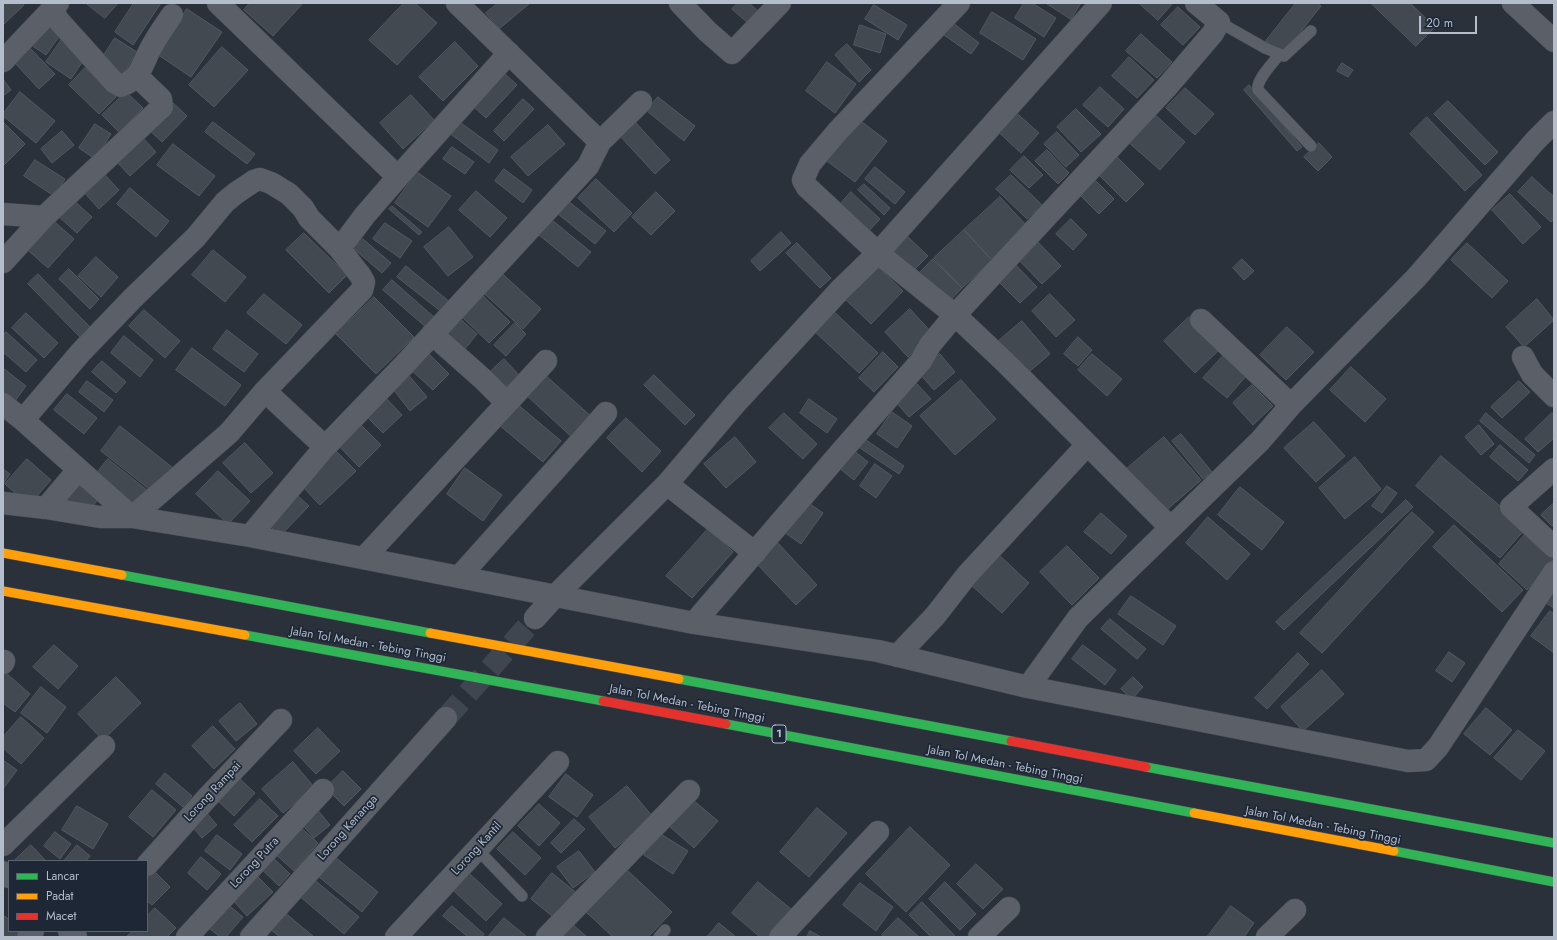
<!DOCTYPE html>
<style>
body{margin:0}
#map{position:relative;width:1557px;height:940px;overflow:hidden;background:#2a313a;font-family:Jost,sans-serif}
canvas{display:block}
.frame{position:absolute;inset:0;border:4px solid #b4bdcb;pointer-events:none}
.legend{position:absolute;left:8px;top:860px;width:140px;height:72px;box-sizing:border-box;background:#1d2736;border:1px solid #596372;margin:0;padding:5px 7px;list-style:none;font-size:12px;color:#b4bdcb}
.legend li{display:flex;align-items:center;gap:8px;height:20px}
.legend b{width:20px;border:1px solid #596372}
.scale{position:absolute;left:1419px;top:16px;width:58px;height:18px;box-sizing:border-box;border:2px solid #b4bdcb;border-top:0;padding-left:5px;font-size:12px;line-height:14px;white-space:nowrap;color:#b4bdcb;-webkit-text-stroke:3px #1d2736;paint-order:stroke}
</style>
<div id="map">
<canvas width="1557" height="940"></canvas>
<div class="frame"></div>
<ul class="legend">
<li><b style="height:5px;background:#30b455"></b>Lancar</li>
<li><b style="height:5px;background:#ff9f0a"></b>Padat</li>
<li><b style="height:5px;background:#e5322d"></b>Macet</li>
</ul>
<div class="scale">20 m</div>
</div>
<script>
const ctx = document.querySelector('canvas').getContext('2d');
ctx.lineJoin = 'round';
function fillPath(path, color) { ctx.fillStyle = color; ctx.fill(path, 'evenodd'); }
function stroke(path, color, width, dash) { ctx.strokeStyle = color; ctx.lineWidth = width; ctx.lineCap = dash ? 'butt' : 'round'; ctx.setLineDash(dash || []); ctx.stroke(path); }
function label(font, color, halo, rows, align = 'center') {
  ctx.font = font + ' Jost,sans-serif'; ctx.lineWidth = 3.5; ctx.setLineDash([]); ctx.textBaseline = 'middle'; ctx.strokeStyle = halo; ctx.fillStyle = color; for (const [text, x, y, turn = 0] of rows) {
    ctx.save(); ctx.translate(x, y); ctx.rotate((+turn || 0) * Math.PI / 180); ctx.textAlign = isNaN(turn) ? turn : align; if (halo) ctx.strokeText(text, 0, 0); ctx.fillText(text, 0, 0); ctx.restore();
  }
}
const building = new Path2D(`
 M3 3H23L24 5 3 25Z
 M86 3H118L105 18Z
 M134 3H161L133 45 115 32Z
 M250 3H303L273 36 244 10Z
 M404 3H415L437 23 397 65 369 40Z
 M498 3H530L499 29 486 13Z
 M738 3H749L760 13 749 24 732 9Z
 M1024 3H1032L1056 18 1044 37 1015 18Z
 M1046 3H1081L1071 19Z
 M1139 3H1173L1158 20Z
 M1296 3H1317L1321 6 1283 54 1266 41Z
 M1371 3H1410L1435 27 1416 46Z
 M874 5 907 25 898 40 865 19Z
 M1178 7 1200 27 1183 45 1161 25Z
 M187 9 222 32 191 77 157 54Z
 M992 12 1036 39 1023 60 980 33Z
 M52 22 64 30 46 55 34 47Z
 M953 23 979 43 971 54 944 35Z
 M860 25 886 34 880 53 854 45Z
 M1141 34 1172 62 1157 78 1126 51Z
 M115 38 137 52 122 76 99 63Z
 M62 39 87 55 71 79 46 62Z
 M455 42 478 66 443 101 419 77Z
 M847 44 871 70 859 82 835 55Z
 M222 47 248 70 214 107 189 85Z
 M30 48 55 74 39 89 14 62Z
 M1129 57 1154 80 1137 98 1112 76Z
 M827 62 856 84 835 113 806 91Z
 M1342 63 1353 70 1348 77 1337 71Z
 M85 68 116 97 99 114 69 85Z
 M505 74 517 85 486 118 474 107Z
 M3 79 11 90 3 96Z
 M1249 85 1302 147 1297 151 1244 90Z
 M1100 87 1124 109 1108 127 1083 105Z
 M1185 88 1214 114 1195 135 1166 108Z
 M20 92 55 121 36 143 3 116V114Z
 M126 92 143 108 119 132 102 115Z
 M411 95 434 120 403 149 380 123Z
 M658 97 695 126 684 141 647 111Z
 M523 99 534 109 504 141 494 131Z
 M1448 101 1498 152 1485 165 1434 114Z
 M172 102 187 116 162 142 147 128Z
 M1012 109 1039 133 1021 153 994 128Z
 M1076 109 1101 134 1081 152 1057 127Z
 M1153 113 1185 142 1160 170 1127 141Z
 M1427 117 1482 175 1465 191 1410 134Z
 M858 119 887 141 855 182 827 161Z
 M3 122 25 144 3 166Z
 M213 122 255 154 247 164 205 132Z
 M635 122 670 160 655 174 620 136Z
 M461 123 498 150 489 163 452 135Z
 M95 124 111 134 95 159 79 148Z
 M548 125 565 144 528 176 511 157Z
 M62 131 74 145 52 163 41 149Z
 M1057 132 1079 155 1066 167 1044 144Z
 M141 136 156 152 130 176 115 160Z
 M1319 143 1332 157 1318 171 1304 157Z
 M173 144 215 176 199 196 157 165Z
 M452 147 474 162 465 174 443 159Z
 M1047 150 1069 173 1058 184 1035 161Z
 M1115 155 1144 184 1126 202 1097 173Z
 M1024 156 1043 175 1029 188 1010 170Z
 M35 160 65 179 54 196 24 176Z
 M875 167 905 192 895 204 865 179Z
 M504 169 532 190 523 203 495 181Z
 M417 172 451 196 428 227 395 203Z
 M103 173 119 190 99 209 83 191Z
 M1089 174 1114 199 1099 214 1074 189Z
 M1011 175 1042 205 1027 219 996 189Z
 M1532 177 1554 197V219L1551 222 1518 192Z
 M596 179 632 213 614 232 578 198Z
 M864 184 890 208 884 215 858 190Z
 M130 188 169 221 156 237 117 204Z
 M476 191 507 218 490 237 459 210Z
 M656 192 675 211 651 235 632 217Z
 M851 192 880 219 863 237 835 210Z
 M1510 194 1541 227 1523 244 1492 210Z
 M1000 197 1028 227 992 260 964 230Z
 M72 199 92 217 77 233 58 216Z
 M568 201 606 231 595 244 558 214Z
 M392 206 422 232 419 235 389 209Z
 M48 216 74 239 48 268 22 245Z
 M1071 219 1087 235 1073 250 1056 234Z
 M552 220 591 252 578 267 539 235Z
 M385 223 412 241 400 258 373 239Z
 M449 227 473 257 448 276 424 247Z
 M964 230 992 260 962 288 934 258Z
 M781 232 791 243 760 271 751 261Z
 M304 233 347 275 329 293 286 250Z
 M906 235 928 256 908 276 886 255Z
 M1032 236 1061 266 1042 284 1013 254Z
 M363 239 391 263 382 273 354 249Z
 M797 243 831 278 820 288 786 253Z
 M1467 243 1508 281 1492 298 1451 260Z
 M213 250 246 277 225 302 192 275Z
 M96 257 118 277 101 297 78 276Z
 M933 259 962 288 945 306 916 277Z
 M1010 259 1037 287 1020 303 993 276Z
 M1242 259 1254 271 1244 280 1233 268Z
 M875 264 903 291 871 324 843 297Z
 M406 266 451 303 443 313 397 277Z
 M496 268 541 309 523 329 478 288Z
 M69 269 99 299 90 309 59 279Z
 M38 274 90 327 80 337 28 284Z
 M392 280 435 318 427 328 383 290Z
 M478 291 510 322 489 343 457 312Z
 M264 294 302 325 286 344 247 313Z
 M1050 294 1075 320 1056 337 1032 311Z
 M374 297 414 337 376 374 336 334Z
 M1537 299 1554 320 1524 347 1506 327Z
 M831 309 878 353 859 373 813 330Z
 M910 309 933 334 908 357 885 332Z
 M144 310 180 341 165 358 129 326Z
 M26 313 58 343 44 358 12 328Z
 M455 314 477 334 464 350 441 330Z
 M1189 317 1220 349 1195 373 1164 341Z
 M1022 321 1050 354 1023 377 995 344Z
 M515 323 526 334 506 356 494 345Z
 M1287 327 1314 352 1286 380 1260 355Z
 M227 330 258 354 244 372 213 349Z
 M6 332 37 360 26 372 3 352V336Z
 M124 336 153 360 140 377 111 353Z
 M1078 337 1092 350 1078 366 1064 354Z
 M192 348 241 385 225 406 176 370Z
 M426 351 449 374 433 390 409 368Z
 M883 352 898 367 874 392 859 378Z
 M940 354 955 372 934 390 918 372Z
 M1092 354 1122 379 1107 396 1078 370Z
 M1224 355 1247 375 1227 398 1203 378Z
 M504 359 521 377 507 391 489 373Z
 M102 361 126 382 116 393 92 372Z
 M1351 367 1386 399 1365 422 1330 390Z
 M3 368 26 386 15 401 3 392Z
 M406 372 427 397 410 411 390 385Z
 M544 374 594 419 575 440 525 394Z
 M654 375 695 415 685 425 644 385Z
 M961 380 996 419 955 455 920 416Z
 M87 381 113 400 104 412 79 392Z
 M1519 381 1530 392 1502 418 1491 407Z
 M915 382 931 399 909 417 894 400Z
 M1252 385 1273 406 1253 425 1233 403Z
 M67 394 97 418 84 434 54 410Z
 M383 395 402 415 383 433 364 414Z
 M809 399 837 419 827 433 800 413Z
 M516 403 561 441 543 462 498 424Z
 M892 412 912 426 897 448 877 434Z
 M784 413 817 444 803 459 769 428Z
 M1486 413 1535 455 1529 463 1480 421Z
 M1552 413 1554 415V438L1538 452 1525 439Z
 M626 418 661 451 642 472 607 438Z
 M357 421 381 445 359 467 335 442Z
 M1314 422 1345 456 1316 482 1284 448Z
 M1479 425 1494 444 1481 455 1465 437Z
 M120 426 173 468 153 492 101 451Z
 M1181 434 1212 472 1203 479 1172 441Z
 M735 437 756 462 726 488 704 464Z
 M1164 437 1201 480 1161 515 1123 472Z
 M863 438 904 466 899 474 857 446Z
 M245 443 273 473 251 493 223 463Z
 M1500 445 1528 470 1518 481 1490 457Z
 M335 450 356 471 320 505 299 483Z
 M853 450 868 462 854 480 839 468Z
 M1441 456 1526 528 1500 558 1416 486Z
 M1355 457 1381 489 1345 519 1319 488Z
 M27 459 51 480 29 505 5 484Z
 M108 459 147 490 131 509 93 478Z
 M875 464 892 476 876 498 860 486Z
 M465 468 502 495 483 521 447 494Z
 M3 469 10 474 3 484Z
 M218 471 250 501 228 524 196 494Z
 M75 480 99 498 87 514 63 497Z
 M1387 486 1397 493 1382 513 1372 506Z
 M1240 487 1284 522 1262 550 1218 515Z
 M298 496 309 506 280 536 269 525Z
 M1406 500 1413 507 1284 630 1276 622Z
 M806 501 823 513 801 544 784 532Z
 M1554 503V524L1552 526 1541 515Z
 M1412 512 1434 532 1322 653 1300 633Z
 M1101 513 1127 536 1111 554 1084 532Z
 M1208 517 1250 554 1227 580 1186 543Z
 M1454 525 1523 590 1502 612 1433 547Z
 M708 529 733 552 692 598 666 576Z
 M1529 530 1554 552V559L1527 590 1499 564Z
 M777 542 817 585 796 605 756 563Z
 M1067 546 1099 578 1072 605 1040 572Z
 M998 554 1029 583 1002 613 970 584Z
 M1554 592V608L1546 603Z
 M1131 596 1176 626 1163 645 1118 614Z
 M1550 611 1554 614V653L1531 636Z
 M1110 619 1146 649 1137 659 1101 629Z
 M54 645 78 666 58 689 33 667Z
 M1083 645 1116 670 1105 685 1072 659Z
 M1449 652 1465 663 1452 682 1436 671Z
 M1298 653 1309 664 1267 709 1255 698Z
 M1322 670 1344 694 1303 731 1281 707Z
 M5 672 30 694 15 712 3 703V674Z
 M116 677 141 703 103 740 78 714Z
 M1133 677 1143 687 1132 699 1121 689Z
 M41 687 66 707 47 733 21 713Z
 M240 703 257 724 236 741 219 721Z
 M1486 708 1512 730 1490 755 1464 734Z
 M21 717 44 738 21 764 3 748V737Z
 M213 726 235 749 214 769 192 746Z
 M318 728 340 751 316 774 294 751Z
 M1518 730 1545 751 1521 780 1494 758Z
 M3 760 17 770 3 789Z
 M293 762 314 787 283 813 262 789Z
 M343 771 361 789 344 806 326 788Z
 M165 773 192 796 183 807 156 784Z
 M566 774 593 795 577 817 549 797Z
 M238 777 255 793 234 816 216 799Z
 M627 786 653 817 615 848 589 817Z
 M152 790 176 810 153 837 129 817Z
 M260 799 278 816 252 842 234 825Z
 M693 800 718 821 694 848 669 826Z
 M539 804 560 823 539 846 518 826Z
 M77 806 108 824 93 849 62 830Z
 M316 808 330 825 314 838 299 821Z
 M817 808 847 833 809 877 780 852Z
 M204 810 217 825 202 838 189 823Z
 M574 819 585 829 561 853 551 843Z
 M296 823 318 843 294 871 272 851Z
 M910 827 950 865 906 912 866 874Z
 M55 832 71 844 60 859 44 846Z
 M513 832 541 858 525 875 497 849Z
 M659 833 688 851 673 874 644 855Z
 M217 835 242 854 230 870 205 851Z
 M31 845 46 861H14Z
 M77 845 90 856 86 861H64Z
 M579 851 595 872 573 888 557 867Z
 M268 853 290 874 279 886 257 865Z
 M201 857 221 874 207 890 188 873Z
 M335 857 378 892 362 912 319 877Z
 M976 864 1003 889 983 909 957 884Z
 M626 869 672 912 648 937H613L586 912Z
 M153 870 170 887 152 905 147 901V877Z
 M552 873 578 894 557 920 531 899Z
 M255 874 273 892 247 916 230 897Z
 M470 874 502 904 486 921 454 891Z
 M311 877 359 917 344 934 297 894Z
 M758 882 791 909 768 937H760L732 913Z
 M945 882 976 914 960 930 929 899Z
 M860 883 893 907 876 931 843 905Z
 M225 902 243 917 226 937H220L205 925Z
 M922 902 956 937H931L909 915Z
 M452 906 484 934 482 937H468L443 916Z
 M1231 906 1254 923 1244 937H1209L1208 936Z
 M155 908 176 928 167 937 127 936 133 931H147V916Z
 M284 912 314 937H280L270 929Z
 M5 916 9 920V931H21L22 937H3V918Z
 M504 918 526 936 525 937H488Z
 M898 918 919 937H884L882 935Z
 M719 923 736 937H707Z
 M572 924 587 937H561Z
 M810 931 821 937H807Z`);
fillPath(building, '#434951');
stroke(building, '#525961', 1);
stroke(new Path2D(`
 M446 718 535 618`), '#3f4650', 22, [22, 11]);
const lane = new Path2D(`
 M1219 22 1265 48 1284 56 1311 31
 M1279 55C1273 63 1256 80 1258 90L1311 146
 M477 849 522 896
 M659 937 665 930`);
const street = new Path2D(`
 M457 3 600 142
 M680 3 707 31 732 53 780 3
 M959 3 838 131 810 164 803 180 807 187 878 253 955 315 1006 363 1170 527
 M1513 3 1554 41
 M52 10 58 20 114 82 121 86C142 78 142 63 152 46 158 35 165 25 172 15
 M3 61 58 3
 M398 177 509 53
 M3 214 44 217
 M3 262 44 217 162 107 161 99 137 76
 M1201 320 1291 405
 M432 334 484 380 507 403 546 361
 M1523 357 1532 374 1554 396
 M265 391 325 447
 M3 404 23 420 81 352 133 298 196 237 225 202 236 193 254 181 260 179 271 183 289 194 303 208 309 218 338 247
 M23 420 132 517
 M1554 469 1511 507 1554 547
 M667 484 755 553
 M3 503 46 508 100 517H132L250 536 694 623 878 651 1028 687 1408 761 1426 760 1438 747 1554 572
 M46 508 78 470
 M132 517 229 433 265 391 362 290 364 282 360 275 338 247 347 239 365 215 398 177 218 3
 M250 536 325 447 405 364 588 166 600 142 641 102
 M364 558 507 403
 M459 577 606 413
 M535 618 554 597 667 484 735 404 840 290 878 253 1101 3
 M694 623 840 453 921 361 930 345 955 315 1166 88 1213 33 1219 22 1196 3
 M897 656 935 616 967 575 1087 445
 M3 663 4 661
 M1028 687 1078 618 1260 441 1291 405 1416 278 1535 141 1554 122
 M3 845 104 746
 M147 865 207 798 281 720
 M3 872 9 877
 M69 931 76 937
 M28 937 33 931
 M187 937 323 790
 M251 937 446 718
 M396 937 558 762
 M547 937 689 791
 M780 937 878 832
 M979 937 1009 908
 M1267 937 1295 910`);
const fast = new Path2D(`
 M122 575 430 633
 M245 635 603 701
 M679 679 1011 741
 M726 724 1194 813
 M1146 767 1554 843
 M1394 851 1554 882`);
const slow = new Path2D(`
 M3 553 122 575
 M3 591 245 635
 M430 633 679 679
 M1194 813 1394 851`);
const jam = new Path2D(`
 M603 701 726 724
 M1011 741 1146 767`);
stroke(lane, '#474c53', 12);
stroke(street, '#474c53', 23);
stroke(fast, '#474d55', 10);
stroke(slow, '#474d55', 10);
stroke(jam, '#474d55', 10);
stroke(lane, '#5b6068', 11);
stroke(street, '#5b6068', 22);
stroke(fast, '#30b455', 9);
stroke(slow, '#ff9f0a', 9);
stroke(jam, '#e5322d', 9);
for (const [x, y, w] of [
 [779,734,14]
]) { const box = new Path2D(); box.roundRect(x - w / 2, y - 9, w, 18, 3); ctx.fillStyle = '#1d2736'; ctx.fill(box); stroke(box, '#b4bdcb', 1); }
label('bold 11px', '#b4bdcb', null, [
 ["1",779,734]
]);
label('12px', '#b4bdcb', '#1d2736', [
 ["Jalan Tol Medan - Tebing Tinggi",368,645,10],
 ["Jalan Tol Medan - Tebing Tinggi",687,704,11],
 ["Jalan Tol Medan - Tebing Tinggi",1005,765,11],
 ["Lorong Rampai",213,792,-47],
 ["Jalan Tol Medan - Tebing Tinggi",1323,826,11],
 ["Lorong Kenanga",348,828,-48],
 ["Lorong Kantil",477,849,-47],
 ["Lorong Putra",255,863,-47]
]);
</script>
